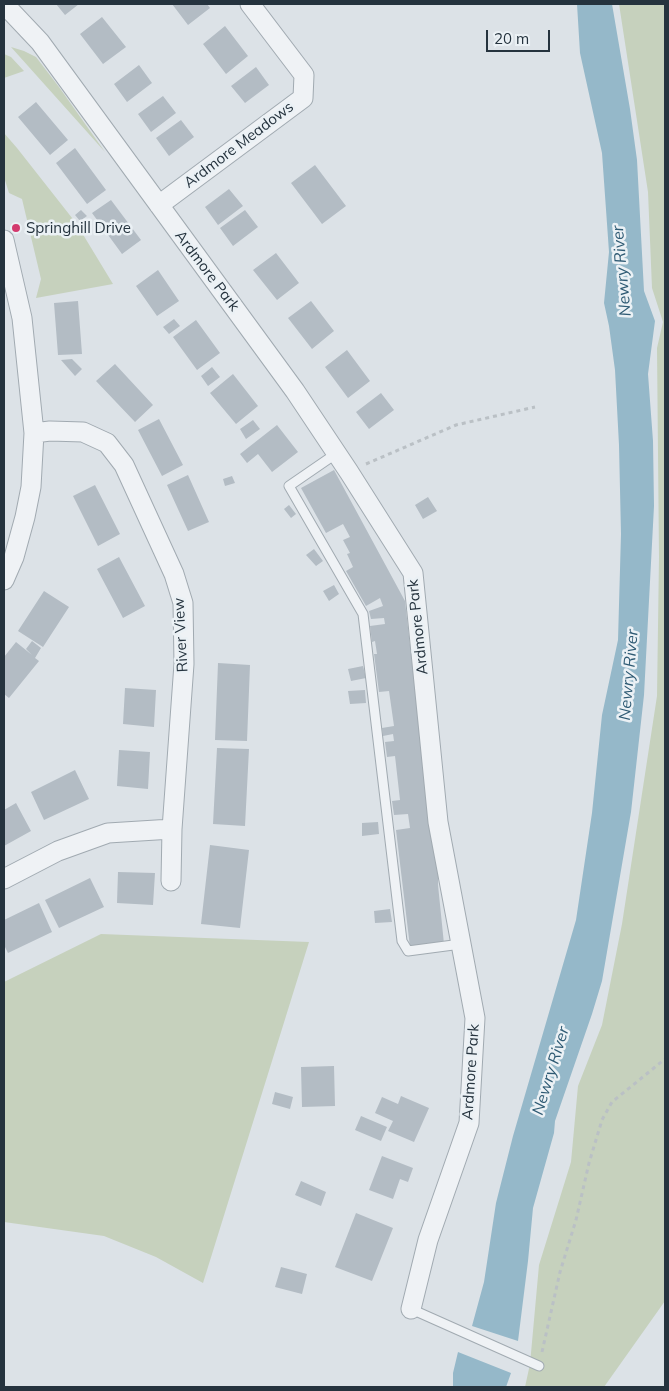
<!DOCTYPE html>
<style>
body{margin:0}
#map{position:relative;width:669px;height:1391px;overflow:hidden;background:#dce2e7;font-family:Mulish,sans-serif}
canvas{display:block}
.frame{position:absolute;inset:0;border:5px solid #25333e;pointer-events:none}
.scale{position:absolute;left:486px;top:30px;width:64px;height:22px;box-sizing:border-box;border:2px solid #25333e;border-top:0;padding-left:6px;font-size:15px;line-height:18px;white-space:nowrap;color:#25333e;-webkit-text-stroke:4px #ebf1f5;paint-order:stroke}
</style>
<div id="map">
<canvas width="669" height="1391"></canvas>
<div class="frame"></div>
<div class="scale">20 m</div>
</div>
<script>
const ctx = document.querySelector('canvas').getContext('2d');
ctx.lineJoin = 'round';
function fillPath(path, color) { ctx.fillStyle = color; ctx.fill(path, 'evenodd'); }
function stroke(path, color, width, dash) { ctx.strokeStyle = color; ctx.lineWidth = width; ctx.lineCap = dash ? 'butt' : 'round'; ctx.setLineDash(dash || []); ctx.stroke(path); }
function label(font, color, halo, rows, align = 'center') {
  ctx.font = font + ' Mulish,sans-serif'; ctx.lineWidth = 5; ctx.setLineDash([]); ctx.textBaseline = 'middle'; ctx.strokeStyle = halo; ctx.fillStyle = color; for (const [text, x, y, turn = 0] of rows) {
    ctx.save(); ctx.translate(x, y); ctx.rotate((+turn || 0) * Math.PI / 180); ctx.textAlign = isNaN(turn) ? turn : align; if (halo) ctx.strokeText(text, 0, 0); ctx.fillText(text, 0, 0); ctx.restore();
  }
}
fillPath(new Path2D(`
 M619 4H665V1301L604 1387H525L530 1364 539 1265 571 1162 578 1086 602 1025 622 924 657 696 659 557 657 348 663 322 652 288 648 192Z
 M11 47 24 51 36 57 59 87 105 152Z
 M4 54 11 57 24 71 4 78Z
 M4 133 17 148 76 223 113 284 36 298 41 279 22 199 9 193 4 177Z
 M101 934 309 942 203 1283 156 1257 104 1236 4 1222V982Z`), '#c6d1bd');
fillPath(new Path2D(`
 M577 4H612L630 109 637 160 644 291 655 321 648 374 653 441 654 506 644 695 631 812 602 981 592 1014 555 1121 554 1133 533 1208 528 1261 518 1341 472 1326 484 1282 496 1203 513 1136 576 920 592 813 602 715 618 640 621 534 619 445 615 370 609 326 604 303 609 252 602 153 580 53Z
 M458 1352 511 1373 506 1387H453V1373Z`), '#95b8c9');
fillPath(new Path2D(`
 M56 4H79L65 15Z
 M172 4H207L210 8 188 25Z
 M102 17 126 47 103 64 80 34Z
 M225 26 248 56 226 74 203 44Z
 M139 65 152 83 127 102 114 84Z
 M256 67 269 85 245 103 231 86Z
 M163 96 176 113 151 132 138 114Z
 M36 102 68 140 50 155 18 117Z
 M181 120 194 137 169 156 156 138Z
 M75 148 106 190 87 204 56 163Z
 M315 165 346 206 322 224 291 183Z
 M229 189 243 206 218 225 205 207Z
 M111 200 141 240 122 254 92 213Z
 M81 210 87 216 80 221 75 215Z
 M245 210 258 227 233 246 220 228Z
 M276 253 299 283 277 300 253 270Z
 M158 270 179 301 157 316 136 286Z
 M78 301 82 354 58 355 54 303Z
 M311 301 334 331 312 349 288 318Z
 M174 319 180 326 169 334 163 327Z
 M196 320 220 353 197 370 173 337Z
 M347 350 370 381 348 398 325 367Z
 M72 359 82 369 75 376 61 360Z
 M115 364 153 405 135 422 96 381Z
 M212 367 220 377 208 386 201 376Z
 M233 374 258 406 236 424 210 393Z
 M381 393 394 410 369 429 356 412Z
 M159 419 183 465 162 476 138 430Z
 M253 420 260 429 246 439 240 429Z
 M277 425 298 452 272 472 258 454 247 463 240 454Z
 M334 470 405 601 417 707 438 869V885L444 944 410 947 396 830 410 828 408 814 394 815 392 801 400 800 395 756 387 757 385 742 394 741 393 734 383 736 382 728 394 726 389 691 379 692 374 654H377L375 641 372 642 370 626 385 624 384 618 371 619 369 611 383 606 380 598 366 606 346 571 353 567 347 554 350 553 343 540 350 537 343 524 326 533 301 488Z
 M188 475 209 522 188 531 167 485Z
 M232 476 235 483 225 486 223 479Z
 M95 485 120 534 98 546 73 496Z
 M428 497 437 511 423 519 415 505Z
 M289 505 296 514 291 518 284 509Z
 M314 549 323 561 316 566 306 555Z
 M119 557 145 606 123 618 97 569Z
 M334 585 339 594 329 601 323 591Z
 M44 591 69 607 43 647 18 631Z
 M32 641 41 648 35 658 39 661 9 698 4 694V657L16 642 32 655 26 649Z
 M218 663 250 665 247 741 215 740Z
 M363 666 366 678 351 681 348 669Z
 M125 688 156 690 154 727 123 724Z
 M365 690 366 703 350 704 348 691Z
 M217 748 249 749 245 826 213 824Z
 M119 750 150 752 148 789 117 786Z
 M75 770 89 799 44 820 31 792Z
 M16 803 31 831 4 846V810Z
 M378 822 379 834 362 836V823Z
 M210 845 249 850 240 928 201 924Z
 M118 872 155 873 153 905 117 903Z
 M90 878 104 907 59 928 45 900Z
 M39 903 52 932 8 953 4 945V920Z
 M390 909 392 922 375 923 374 911Z
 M334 1066 335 1106 302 1107 301 1067Z
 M275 1092 293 1097 290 1109 272 1104Z
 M401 1096 429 1108 414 1142 388 1131 393 1121 375 1113 382 1097 398 1104Z
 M361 1116 387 1127 381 1141 355 1130Z
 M382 1156 413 1168 408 1182 400 1179 393 1199 369 1190Z
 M301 1181 326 1192 321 1206 295 1195Z
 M356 1213 393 1228 372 1281 335 1267Z
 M281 1267 307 1274 302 1294 275 1287Z`), '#b3bcc4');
const lane = new Path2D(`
 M337 453 289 486 363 614 402 941 408 951 461 944
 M411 1309 539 1366`);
const street = new Path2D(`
 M4 4 40 42 295 391 349 472 413 573 438 822 475 1018 469 1123 428 1240 411 1309
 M159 205 303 98 304 75 250 4
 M4 240 22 318 34 433 31 487 25 517 14 557 4 580
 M34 433 50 431 83 432 107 443 124 465 174 574 183 603 184 664 172 829 171 881
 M4 879 58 851 108 833 172 829`);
stroke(lane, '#a1aab1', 11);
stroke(street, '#a1aab1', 21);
stroke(new Path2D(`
 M366 464 456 425 535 407
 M542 1352 560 1272 576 1220 589 1163 602 1120 612 1102 665 1059`), '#bac0c5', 3, [4, 4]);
stroke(lane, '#eff2f5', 9);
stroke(street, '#eff2f5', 19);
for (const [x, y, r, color] of [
 [16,228,5,"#d33a6e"]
]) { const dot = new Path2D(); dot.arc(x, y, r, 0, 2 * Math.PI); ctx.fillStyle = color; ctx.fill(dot); stroke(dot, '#ebf1f5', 2); }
label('15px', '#25333e', '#ebf1f5', [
 ["Ardmore Meadows",239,145,-37],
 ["Ardmore Park",207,271,53],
 ["Ardmore Park",418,627,-96],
 ["River View",181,635,-93],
 ["Ardmore Park",471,1072,-86]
]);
label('15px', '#25333e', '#ebf1f5', [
 ["Springhill Drive",26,228]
], 'left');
label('italic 16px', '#2e5a73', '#ebf1f5', [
 ["Newry River",622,271,-95],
 ["Newry River",629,675,-85],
 ["Newry River",551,1071,-73]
]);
</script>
